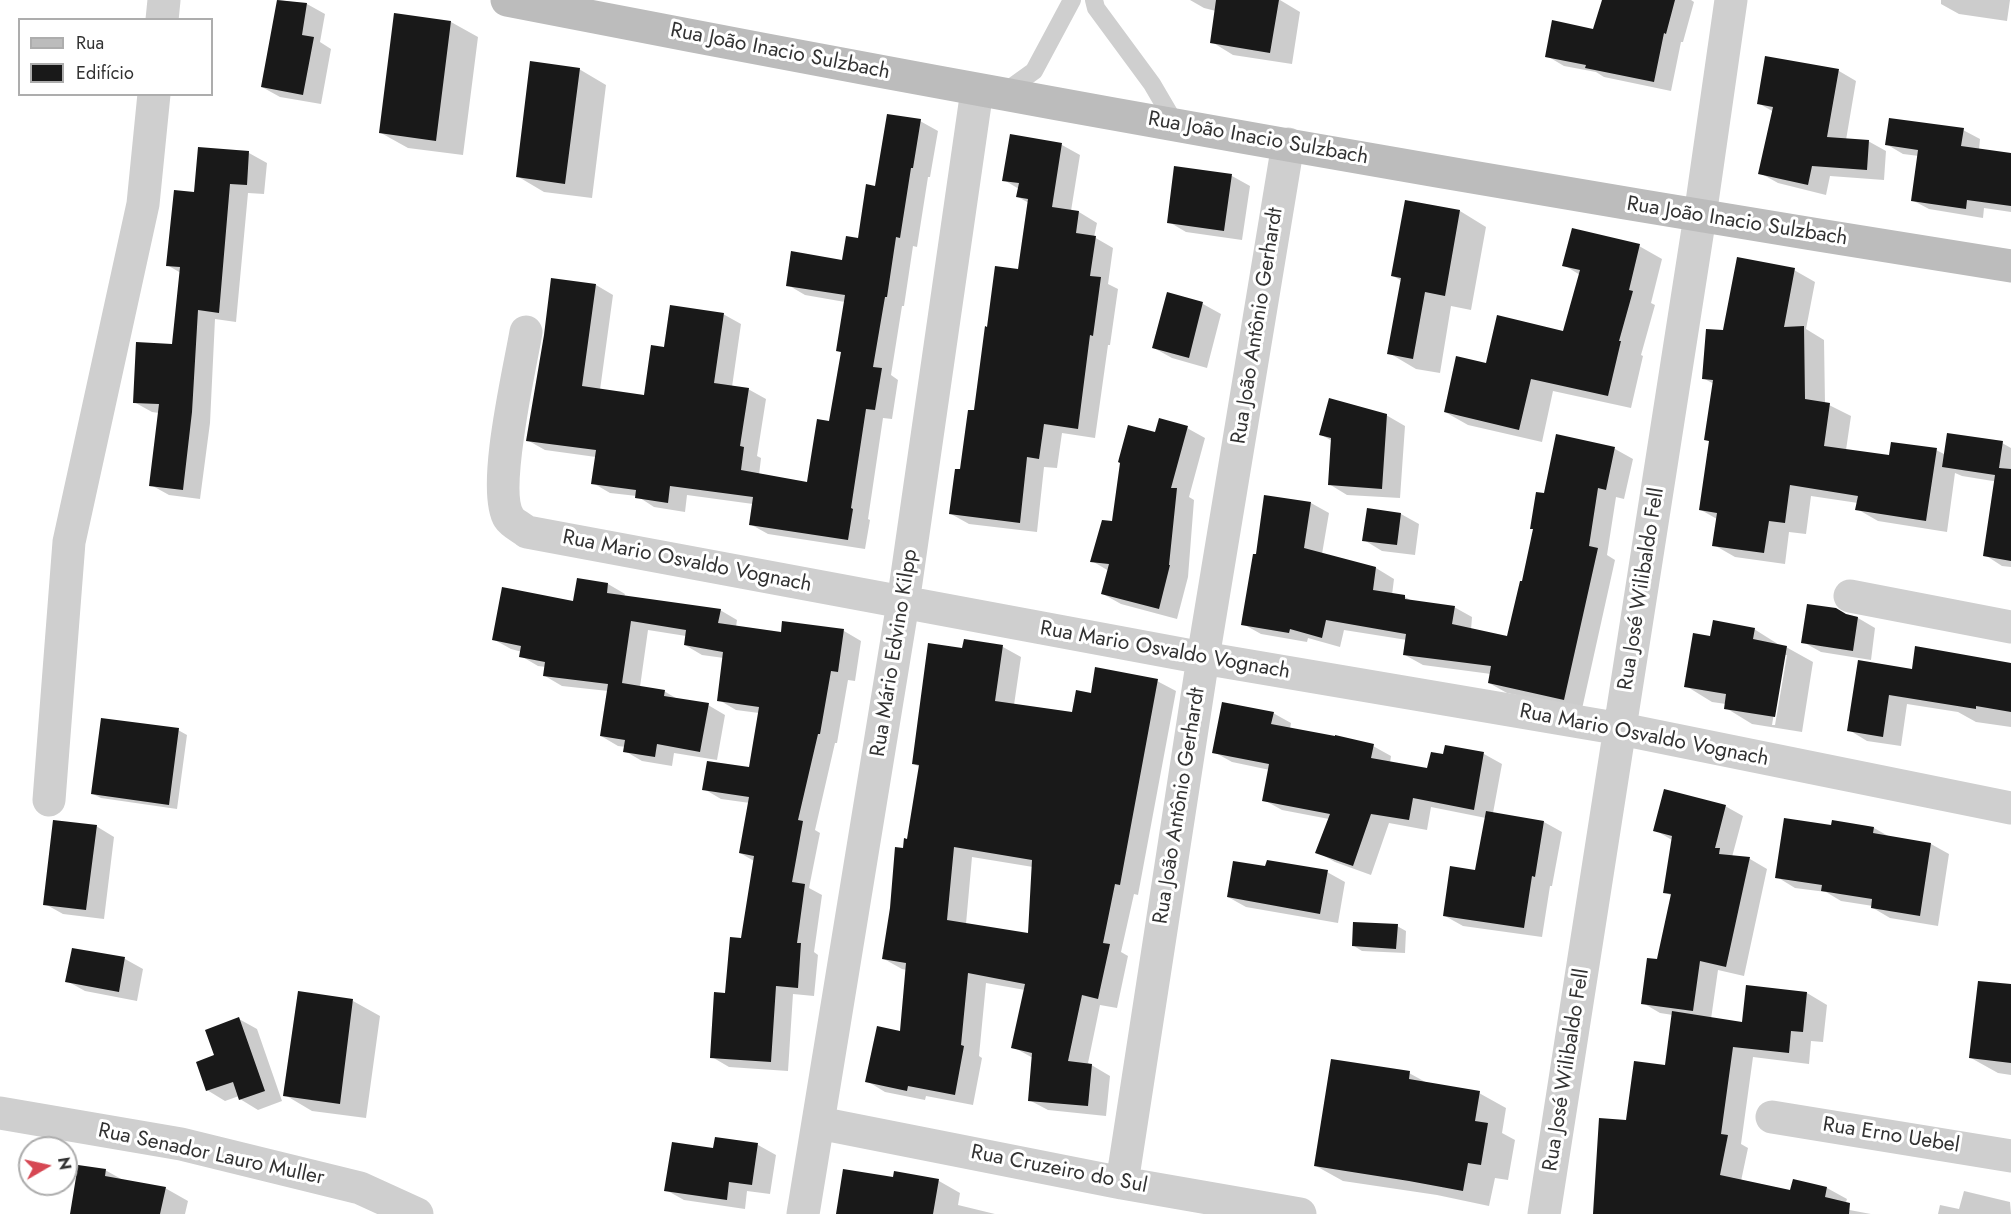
<!DOCTYPE html>
<meta charset="utf-8">
<style>
body{margin:0}
#map{position:relative;width:2011px;height:1214px;overflow:hidden;background:#fff;font-family:Jost,sans-serif}
canvas{display:block}
.legend{position:absolute;left:18px;top:18px;width:195px;height:78px;box-sizing:border-box;background:#fff;border:2px solid #adadad;margin:0;padding:8px 10px;list-style:none;font-size:18px;color:#323232}
.legend li{display:flex;align-items:center;gap:12px;height:30px}
.legend b{width:30px;border:2px solid #adadad}
.north{position:absolute;left:18px;top:1136px;width:60px;height:60px;box-sizing:border-box;background:#fff;border:2px solid #adadad;border-radius:50%;rotate:81deg;font-size:16px;font-weight:700;line-height:24px;text-align:center;color:#323232}
.north::after{content:'';display:block;margin:auto;width:21px;height:27px;background:#d64753;clip-path:polygon(50% 0,100% 100%,50% 72%,0 100%)}
</style>
<div id="map">
<canvas width="2011" height="1214"></canvas>
<ul class="legend">
<li><b style="height:8px;background:#bcbcbc"></b>Rua</li>
<li><b style="height:16px;background:#191919"></b>Edifício</li>
</ul>
<div class="north">N</div>
</div>
<script>
const ctx = document.querySelector('canvas').getContext('2d');
ctx.lineJoin = 'round';
function fillPath(path, color) { ctx.fillStyle = color; ctx.fill(path, 'evenodd'); }
function stroke(path, color, width, dash) { ctx.strokeStyle = color; ctx.lineWidth = width; ctx.lineCap = dash ? 'butt' : 'round'; ctx.setLineDash(dash || []); ctx.stroke(path); }
function label(font, color, halo, rows, align = 'center') {
  ctx.font = font + ' Jost,sans-serif'; ctx.lineWidth = 6; ctx.setLineDash([]); ctx.textBaseline = 'middle'; ctx.strokeStyle = halo; ctx.fillStyle = color; for (const [text, x, y, turn = 0] of rows) {
    ctx.save(); ctx.translate(x, y); ctx.rotate((+turn || 0) * Math.PI / 180); ctx.textAlign = isNaN(turn) ? turn : align; if (halo) ctx.strokeText(text, 0, 0); ctx.fillText(text, 0, 0); ctx.restore();
  }
}
fillPath(new Path2D(`
 M278 0 307 4 325 14 320 42 331 49 321 104 280 97 262 87Z
 M1190 0H1280L1300 12 1292 64 1233 55 1212 42 1216 11 1204 8Z
 M1603 0H1691L1694 2 1683 42H1681L1671 91 1604 77 1596 72 1564 66 1547 56 1594 30Z
 M1941 0H2010L2007 21 1959 14 1941 4Z
 M451 22 478 37 463 155 408 148 381 133Z
 M579 69 606 85 592 198 544 192 517 176Z
 M1839 71 1856 81 1846 140 1868 141 1886 151 1884 180 1830 176 1826 195 1778 183 1760 173 1774 112 1758 103Z
 M920 121 938 131 930 177H928L917 247 913 246 904 306H902L891 375 898 380 892 419 883 418 868 519 870 520 865 549 768 534 750 524 753 504 687 495 685 512 654 507 637 496 610 493 593 483 596 457 545 450 527 440 596 285 613 295 600 390 646 397 666 349 723 314 741 324 732 387 748 389 766 399 757 456 761 458 759 475 808 483 830 423 842 353 838 350 845 302 805 295 788 285 844 261 859 239 877 188Z
 M1963 130 1980 139 1979 150 2011 155V212L1984 208 1983 218 1929 209 1912 200 1919 156 1903 154 1886 144Z
 M1011 136 1062 145 1080 155 1071 211 1079 212 1097 223 1094 237 1113 248 1108 284 1118 289 1110 345H1108L1095 438 1062 433 1057 468 1044 467 1037 532 969 524 951 514 976 412 989 328 1019 271 1029 203 1018 197 1019 189 1004 180Z
 M249 153 267 163 264 194 248 193 236 322 215 319 210 423 200 499 169 495 151 485 159 413 152 412 134 402 174 346 181 273 167 265 195 193Z
 M1176 168 1232 176 1250 186 1242 240 1186 232 1169 222Z
 M1460 211 1486 227 1471 310 1451 306 1440 373 1416 369 1389 353 1402 281 1393 276Z
 M1639 246 1662 259 1651 303 1655 305 1641 355 1643 356 1631 408 1553 391 1542 442 1468 425 1445 412 1487 365 1564 332 1580 275 1564 265Z
 M1794 270 1815 282 1806 329 1824 340 1825 403 1851 416 1846 450 1890 457 1936 450 1946 455 2002 443 2011 448V484L1962 476 1955 473 1947 532 1878 521 1857 509 1858 503 1811 496 1806 534 1789 532 1785 564 1735 557 1714 545 1717 519 1701 510 1711 442 1714 384 1703 378 1724 332Z
 M1168 294 1203 304 1221 314 1207 368 1172 358 1154 348Z
 M1386 415 1405 426 1400 498 1347 495 1329 484 1332 441 1320 434Z
 M1187 428 1205 438 1189 497 1194 500 1188 577 1177 619 1121 604 1103 594 1109 571 1092 561 1114 523 1156 434Z
 M1557 436 1615 449 1633 459 1624 499 1616 497 1607 555 1615 560 1582 709 1507 693 1489 683 1491 674 1423 665 1405 655 1407 640 1344 630 1340 647 1308 638 1307 642 1261 634 1243 624 1311 503 1329 513 1322 554 1376 568 1394 579 1392 595 1405 597 1414 602 1454 607 1472 617 1471 630 1508 638 1545 495Z
 M1368 510 1401 514 1419 524 1415 555 1382 551 1364 540Z
 M2011 511V567L2002 566 1985 555Z
 M608 584 625 594 624 597 720 610 737 620 736 627 782 634 844 631 861 641 855 681 848 680 837 743H835L815 830 820 833 809 888 822 895 814 952 818 955 814 996 793 994 788 1071 729 1067 712 1057 726 994 743 940 754 861 740 853 750 803 721 799 704 789 750 769 759 713 736 710 719 700 724 658 702 655 685 645 686 636 648 630 640 687 664 691 679 700 708 705 725 715 717 760 674 753 672 766 642 761 625 751 626 747 618 746 601 736 608 691 562 686 545 676 546 667 538 666 521 656 522 652 511 649 493 639 574 603Z
 M1847 616 1858 618 1875 628 1871 660 1821 652 1803 642Z
 M1754 629 1781 646 1786 647 1813 662 1802 732 1752 724 1726 708V704L1712 702 1686 686 1711 637ZM1784 655H1787L1775 725H1772Z
 M1003 647 1021 657 1014 705 1073 713 1092 694 1157 681 1176 691 1138 895 1134 894 1121 952 1128 956 1117 1008 1100 1005 1088 1063 1110 1076 1106 1116 1048 1110 1029 1100 1033 1058 1013 1047 1025 990 986 983 979 1056 982 1058 973 1105 926 1096 925 1100 885 1092 867 1081 901 1033 907 970 902 969 884 959 904 849 908 840 920 767 914 764 964 650ZM972 857 1033 867 1030 934 966 924Z
 M2011 664V727L1976 722 1958 712 1907 704 1901 746 1867 741 1849 730 1913 670Z
 M1273 713 1291 723 1290 729 1373 746 1391 756 1390 763 1429 770 1444 756 1447 746 1484 754 1502 764 1493 813 1544 822 1562 832 1552 886H1550L1542 937 1463 926 1445 916 1477 871 1486 818 1431 807 1427 830 1389 823 1371 875 1335 862 1317 852 1329 819 1282 810 1264 800 1270 770 1232 762 1214 752Z
 M178 730 187 735 177 809 101 798 93 794Z
 M1725 806 1743 816 1732 857 1750 859 1767 869 1744 976 1718 970 1711 1019 1744 1023 1747 987 1807 993 1827 1005 1823 1042 1811 1041 1809 1064 1753 1057 1741 1144 1748 1148 1741 1181 1791 1192 1827 1188 1847 1199 1844 1209 1871 1214H1594L1628 1121 1666 1067 1673 1015 1660 1013 1643 1003 1658 961 1672 896 1665 892 1672 840 1655 830Z
 M1833 822 1874 828 1890 837 1931 844 1949 854 1938 926 1890 918 1873 908V906L1841 901 1826 892 1795 888 1777 877 1832 827Z
 M96 826 114 837 104 919 63 914 45 904Z
 M1327 872 1345 882 1338 923 1246 907 1228 897Z
 M1397 926 1406 931 1405 953 1362 951 1354 946Z
 M73 950 125 959 143 969 137 1001 85 991 67 981Z
 M2011 986V1075L1998 1073 1971 1058Z
 M353 1001 380 1016 366 1118 312 1111 285 1095Z
 M239 1019 257 1029 282 1101 258 1110 240 1099 239 1096 225 1101 207 1090 216 1056Z
 M1409 1073 1429 1084 1479 1093 1506 1108 1502 1133 1515 1140 1508 1180 1495 1178 1489 1206 1437 1195 1343 1181 1316 1166Z
 M758 1145 776 1155 770 1194 747 1191 745 1209 684 1200 666 1190 714 1150Z
 M105 1170 123 1180 165 1188 188 1201 185 1214H72Z
 M894 1179 939 1181 960 1193 958 1205 995 1214H838Z
 M1964 1191 2010 1202 2011 1214H1938L1940 1205 1959 1209Z`), '#0003');
fillPath(new Path2D(`
 M277 0 307 3 302 35 314 37 303 95 261 87Z
 M1216 0H1279L1270 53 1210 43Z
 M1602 0H1675L1666 34 1664 33 1654 82 1585 68 1586 65 1545 57 1552 20 1593 29Z
 M394 13 451 21 436 141 379 133Z
 M1765 56 1839 69 1827 137 1869 140 1867 170 1812 166 1808 185 1758 174 1773 107 1757 104Z
 M530 61 580 68 565 184 516 177Z
 M887 114 921 119 913 168H911L900 238 896 237 887 297H885L873 367 882 368 875 410 866 409 851 508 853 509 848 540 749 525 753 497 670 486 668 503 635 498 636 490 591 484 596 450 526 441 544 335 551 278 596 284 582 386 644 395 651 345 664 347 670 305 724 313 714 383 749 388 740 446 744 447 741 470 807 482 817 419 829 421 841 352 836 351 845 295 786 286 791 251 842 260 846 236 858 238 866 184 875 186Z
 M1889 118 1964 128 1961 146 2011 153V206L1967 200 1966 209 1911 201 1918 150 1885 145Z
 M1010 134 1062 143 1052 207 1079 211 1076 233 1096 236 1090 276 1101 277 1093 336 1090 335 1078 429 1044 424 1039 459 1027 457 1020 523 949 514 955 469H960L968 410H974L985 326 987 327 995 266 1018 269 1028 199 1016 197 1019 183 1002 181Z
 M198 147 249 151 247 185 230 184 219 313 198 310 192 412 183 490 149 486 159 404 133 403 136 342 172 344 180 267 166 266 174 190 194 192Z
 M1174 166 1232 174 1224 231 1167 223Z
 M1405 200 1460 210 1445 296 1425 292 1413 359 1387 354 1401 278 1391 276Z
 M1572 228 1640 244 1629 290 1633 291 1619 341H1621L1608 396 1531 379 1519 430 1444 412 1456 356 1486 363 1497 315 1563 331 1580 270 1562 266Z
 M1737 257 1795 268 1784 327 1804 326 1805 399 1830 403 1824 446 1889 455 1891 442 1937 448 1926 521 1855 510 1858 496 1790 485 1785 523 1769 521 1764 553 1712 546 1717 513 1699 510 1709 441 1704 440 1713 380 1702 379 1706 329 1723 330Z
 M1167 292 1203 302 1189 358 1152 348Z
 M1329 398 1387 414 1382 489 1328 485 1331 438 1319 435Z
 M1159 418 1188 426 1171 488H1177L1169 565H1170L1159 609 1101 594 1109 564 1090 562 1102 520 1112 521 1120 463 1118 462 1128 425 1155 432Z
 M1947 433 2003 441 1999 468 2011 469V561L1983 556 1995 475 1942 467Z
 M1556 434 1615 447 1606 490 1598 488 1589 546 1598 548 1564 700 1488 683 1491 666 1403 655 1406 634 1326 620 1322 638 1290 629 1289 633 1241 625 1253 554H1256L1264 495 1311 502 1304 548 1376 567 1373 590 1405 595V599L1455 606 1452 624 1507 636 1520 581H1522L1533 529H1530L1536 492 1544 493Z
 M1367 508 1401 513 1397 545 1362 541Z
 M577 578 608 583 607 593 721 609 718 623 781 632 782 621 844 629 838 672 831 671 820 734H818L798 820 803 821 792 882 805 884 797 943H801L798 988 776 986 771 1062 710 1058 714 992 725 993 730 937 741 938 754 856 739 853 749 797 702 790 707 761 749 767 759 707 717 701 723 652 684 645 686 630 631 621 622 683 665 690 664 696 709 703 700 752 657 744 655 757 623 752 625 740 600 736 608 684 543 676 545 662 519 657 521 646 492 640 502 587 573 601Z
 M1807 604 1836 608 1846 614 1858 617 1853 651 1801 643Z
 M1713 620 1755 628 1753 639 1787 646 1775 717 1724 709 1726 694 1684 687 1693 633 1710 636Z
 M964 639 1003 645 995 701 1072 712 1076 690 1091 693 1095 667 1158 679 1120 885 1115 884 1103 943 1110 944 1098 999 1082 995 1068 1061 1092 1064 1088 1106 1028 1101 1032 1053 1011 1048 1025 984 968 973 961 1045 964 1046 955 1095 908 1086 907 1091 865 1082 877 1026 900 1031 906 963 882 959 890 908 895 847 903 848 904 838 907 839 919 765 912 764 928 643 962 648ZM954 847 1032 860 1028 933 947 920Z
 M1915 646 2011 663V712L1976 706V709L1889 695 1883 737 1847 731 1858 660 1912 669Z
 M1222 702 1274 712 1271 724 1335 736V735L1374 744 1371 758 1427 768 1431 752 1443 754 1445 745 1484 752 1474 810 1413 798 1409 820 1371 814 1353 866 1315 853 1330 814 1262 801 1269 764 1212 753Z
 M101 718 179 728 169 805 91 794Z
 M1664 789 1726 805 1715 848H1720L1719 854 1750 857 1726 967 1700 961 1693 1011 1641 1004 1647 958 1657 959 1671 894 1663 893 1672 836 1653 831Z
 M1486 811 1544 821 1535 877 1532 876 1524 928 1443 916 1450 866 1475 870Z
 M1784 818 1831 825 1832 820 1874 827 1873 833 1931 843 1920 916 1871 908 1872 899 1821 891 1822 885 1775 878Z
 M53 820 97 825 86 910 43 905Z
 M1267 860 1328 870 1320 914 1227 897 1233 861 1265 866Z
 M1353 922 1398 924 1396 949 1352 946Z
 M72 948 125 957 119 992 65 982Z
 M1978 981 2011 984V1063L1969 1058Z
 M1746 985 1807 992 1803 1032 1791 1031 1789 1053 1733 1047 1721 1134 1728 1135 1720 1175 1790 1190 1793 1179 1827 1187 1825 1197 1850 1203 1849 1214H1593L1599 1118 1626 1120 1634 1061 1665 1065 1672 1011 1742 1022Z
 M298 991 353 999 340 1104 283 1096Z
 M239 1017 265 1091 239 1100 233 1082 206 1091 196 1062 214 1055 205 1030Z
 M1331 1059 1410 1071 1409 1079 1480 1091 1475 1121 1488 1123 1481 1165 1468 1163 1463 1191 1409 1181 1314 1166Z
 M715 1137 758 1143 752 1185 729 1182 727 1200 664 1191 672 1142 713 1148Z
 M78 1165 106 1169 105 1176 166 1187 160 1214H70Z
 M843 1169 893 1177 894 1171 939 1179 933 1214H836Z`), '#191919');
stroke(new Path2D(`
 M1094 0 1096 8 1152 84 1176 125
 M1002 94 1034 71 1072 0`), '#cfcfcf', 18);
stroke(new Path2D(`
 M162 20 164 0
 M526 332C520 368 491 490 509 518 512 523 522 528 527 532L1203 658 1621 729 2011 808
 M1850 596 2011 627
 M49 800 69 542 143 204 154 94
 M0 1113 181 1144 360 1188 417 1214
 M1772 1117 2011 1156
 M819 1123 1122 1183 1300 1214
 M1122 1183 1203 658 1288 144
 M803 1214 903 603 977 90
 M1544 1214 1700 216 1731 0`), '#cfcfcf', 33);
stroke(new Path2D(`
 M507 0C1007 98 1508 186 2011 266`), '#bcbcbc', 33);
label('21px', '#323232', '#fff', [
 ["Rua João Inacio Sulzbach",780,52,11],
 ["Rua João Inacio Sulzbach",1258,139,10],
 ["Rua João Inacio Sulzbach",1737,222,9],
 ["Rua João Antônio Gerhardt",1258,326,-81],
 ["Rua Mario Osvaldo Vognach",687,562,11],
 ["Rua José Wilibaldo Fell",1642,589,-81],
 ["Rua Mario Osvaldo Vognach",1165,651,10],
 ["Rua Mário Edvino Kilpp",895,653,-81],
 ["Rua Mario Osvaldo Vognach",1644,736,11],
 ["Rua João Antônio Gerhardt",1180,806,-81],
 ["Rua José Wilibaldo Fell",1567,1070,-81],
 ["Rua Erno Uebel",1891,1136,9],
 ["Rua Senador Lauro Muller",211,1155,12],
 ["Rua Cruzeiro do Sul",1059,1170,11]
]);
</script>
